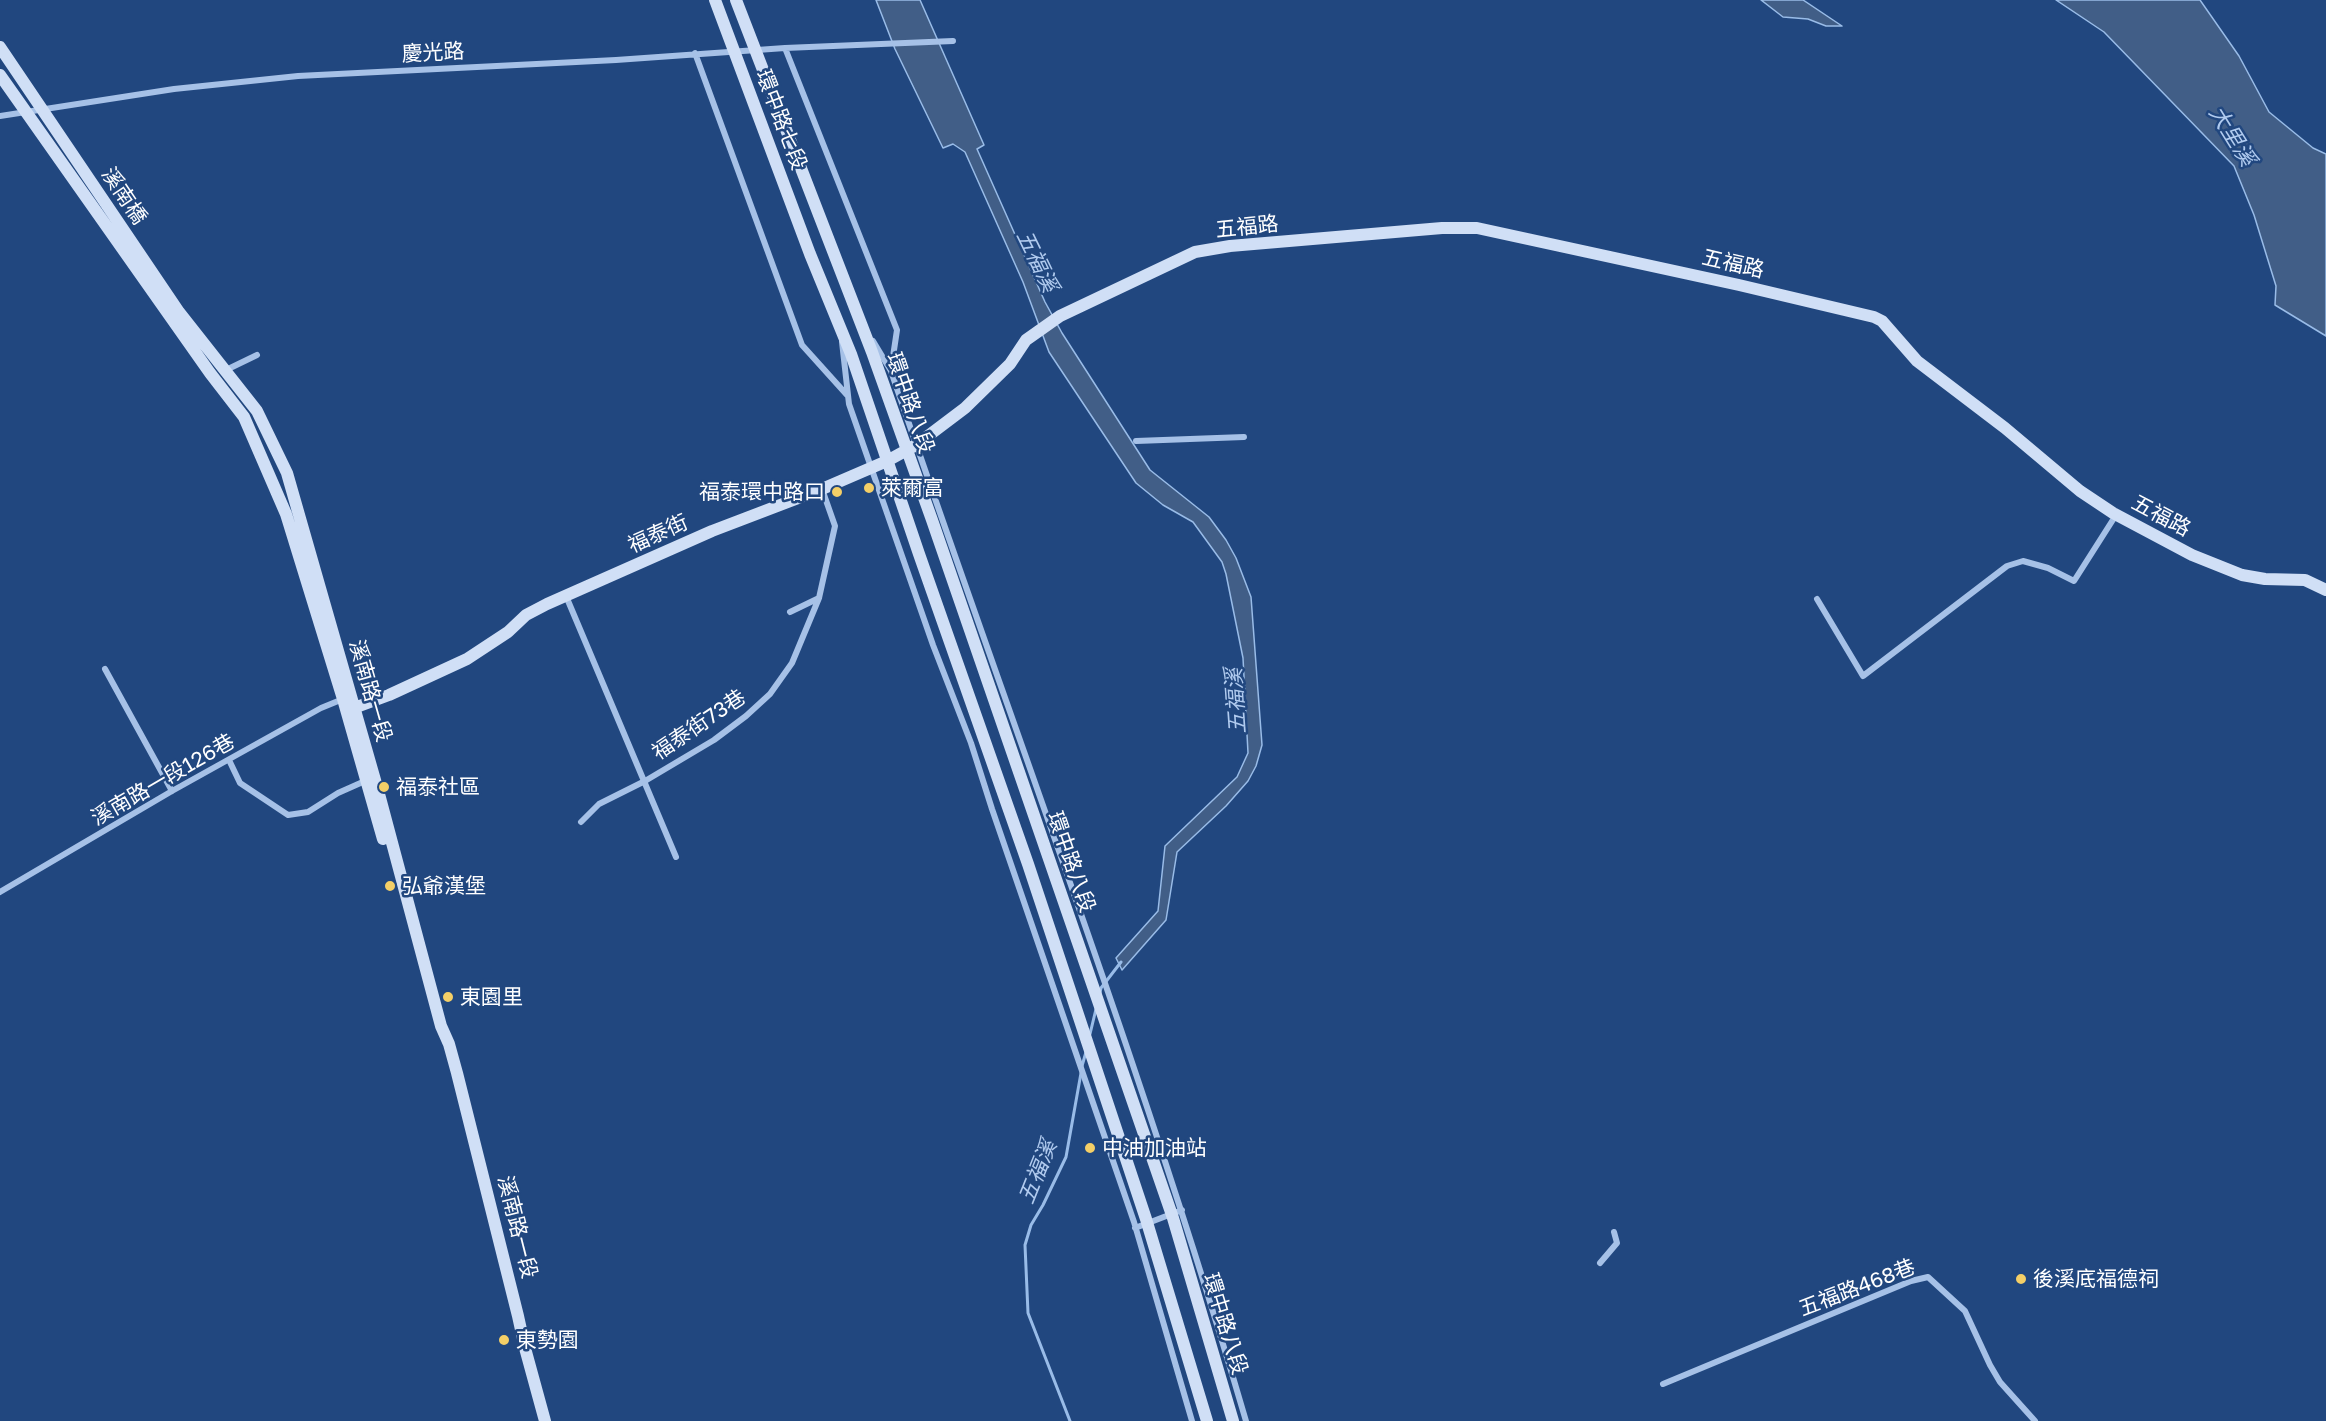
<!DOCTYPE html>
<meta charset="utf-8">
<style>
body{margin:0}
canvas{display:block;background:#21477f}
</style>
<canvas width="2326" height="1421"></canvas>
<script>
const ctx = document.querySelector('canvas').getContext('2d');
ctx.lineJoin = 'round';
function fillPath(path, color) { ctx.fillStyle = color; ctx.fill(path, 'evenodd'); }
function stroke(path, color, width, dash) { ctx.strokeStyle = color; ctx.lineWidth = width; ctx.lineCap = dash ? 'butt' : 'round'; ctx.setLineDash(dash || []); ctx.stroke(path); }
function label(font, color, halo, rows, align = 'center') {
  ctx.font = font + ' "Golos Text","Noto Sans TC",sans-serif'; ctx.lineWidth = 5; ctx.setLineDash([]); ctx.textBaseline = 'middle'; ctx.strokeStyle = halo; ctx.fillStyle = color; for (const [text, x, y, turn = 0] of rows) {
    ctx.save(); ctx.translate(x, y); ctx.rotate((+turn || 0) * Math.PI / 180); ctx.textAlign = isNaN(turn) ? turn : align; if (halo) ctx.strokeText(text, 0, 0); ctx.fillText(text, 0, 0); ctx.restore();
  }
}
const water = new Path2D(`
 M876 0H920L984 145 977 149 1045 302 1062 333 1150 470 1209 517 1226 540 1236 558 1251 597 1262 745 1256 766 1248 781 1226 806 1177 852 1166 920 1122 970 1116 958 1158 911 1165 846 1237 777 1248 753 1243 658 1226 574 1222 562 1193 522 1163 505 1136 483 1049 352 1023 282 965 152 953 144 943 148 895 49Z
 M1761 0H1803L1842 26H1826L1808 19 1783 17Z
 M2056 0H2200L2239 56 2269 112 2313 148 2326 154V336L2275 305 2276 286 2254 215 2234 166 2104 32Z`);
fillPath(water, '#415e87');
stroke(water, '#99bce8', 1.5);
stroke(new Path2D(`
 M1100 993 1101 988 1121 962
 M1090 1034 1096 1009
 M1082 1066 1086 1052
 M1070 1421 1028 1313 1025 1245 1031 1225 1043 1205 1066 1157 1081 1073`), '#99bce8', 3);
stroke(new Path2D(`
 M785 48 897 330 891 370
 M695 53 802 345 847 395
 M0 116 174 89 298 76 616 60 785 48 953 41
 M873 341 891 371C1010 721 1142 1066 1246 1421
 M842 342 849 404 933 645 971 743 992 809 1134 1222 1192 1421
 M226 370 257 355
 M1136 441 1244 437
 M566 596 676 857
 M1817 599 1863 676 2007 566 2023 561 2048 568 2074 581 2116 515
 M790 612 819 598
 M105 669 172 791
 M229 760 240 783 288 815 308 812 338 793 365 781
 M581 822 599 804 645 781 714 740 746 716 770 694 792 663 819 598 835 526 822 489
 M0 892 172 791 321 708 343 699
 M1135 1228 1182 1210
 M1600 1263 1617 1243 1614 1232
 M1663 1384 1911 1281 1928 1277 1965 1311 1990 1365 2000 1382 2035 1421`), '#a6c1e7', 6);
stroke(new Path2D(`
 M715 0 810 254 851 354 919 554 1028 864 1146 1219 1207 1421
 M736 0 872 352 932 520 1173 1218 1233 1421
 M0 47 179 312 257 411 287 473 379 794 441 1026 449 1044 457 1073 518 1316 525 1348 545 1421
 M0 75 210 373 244 417 286 514 343 699 383 839
 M354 708 389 695 467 659 508 632 526 615 547 604 712 531 822 489 887 461 916 445 965 408 1010 364 1026 340 1060 316 1195 252 1230 246 1442 228H1477L1739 285 1874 317 1882 321 1917 361 2005 428 2080 491 2113 513 2192 555 2242 575 2265 579 2305 580 2326 590`), '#d0dff6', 12);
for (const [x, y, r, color] of [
 [869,488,6,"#f4cf67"],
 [837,492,6,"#f4cf67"],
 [384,787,6,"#f4cf67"],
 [390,886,6,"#f4cf67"],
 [448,997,6,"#f4cf67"],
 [1090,1148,6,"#f4cf67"],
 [2021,1279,6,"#f4cf67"],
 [504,1340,6,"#f4cf67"]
]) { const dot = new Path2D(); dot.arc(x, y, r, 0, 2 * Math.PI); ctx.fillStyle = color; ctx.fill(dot); stroke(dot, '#21477f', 2); }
label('21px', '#fff', '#21477f', [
 ["慶光路",433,53,-3],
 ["環中路七段",781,120,69],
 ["溪南橋",124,196,56],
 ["五福路",1247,227,-6],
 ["五福路",1733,264,13],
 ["環中路八段",910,403,71],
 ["五福路",2161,516,28],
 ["福泰街",658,534,-24],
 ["溪南路一段",370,691,74],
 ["福泰街73巷",699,725,-34],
 ["溪南路一段126巷",163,780,-30],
 ["環中路八段",1071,862,71],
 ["溪南路一段",517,1227,76],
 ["五福路468巷",1857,1288,-21],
 ["環中路八段",1225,1324,73]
]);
label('21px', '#fff', '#21477f', [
 ["萊爾富",881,488],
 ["福泰環中路口",825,492,"right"],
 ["福泰社區",396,787],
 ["弘爺漢堡",402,886],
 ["東園里",460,997],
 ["中油加油站",1102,1148],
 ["後溪底福德祠",2033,1279],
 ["東勢園",516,1340]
], 'left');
label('italic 22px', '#b1cbef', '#21477f', [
 ["大里溪",2232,136,58],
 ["五福溪",1037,261,64],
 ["五福溪",1236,701,-94],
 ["五福溪",1038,1172,-68]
]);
</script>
